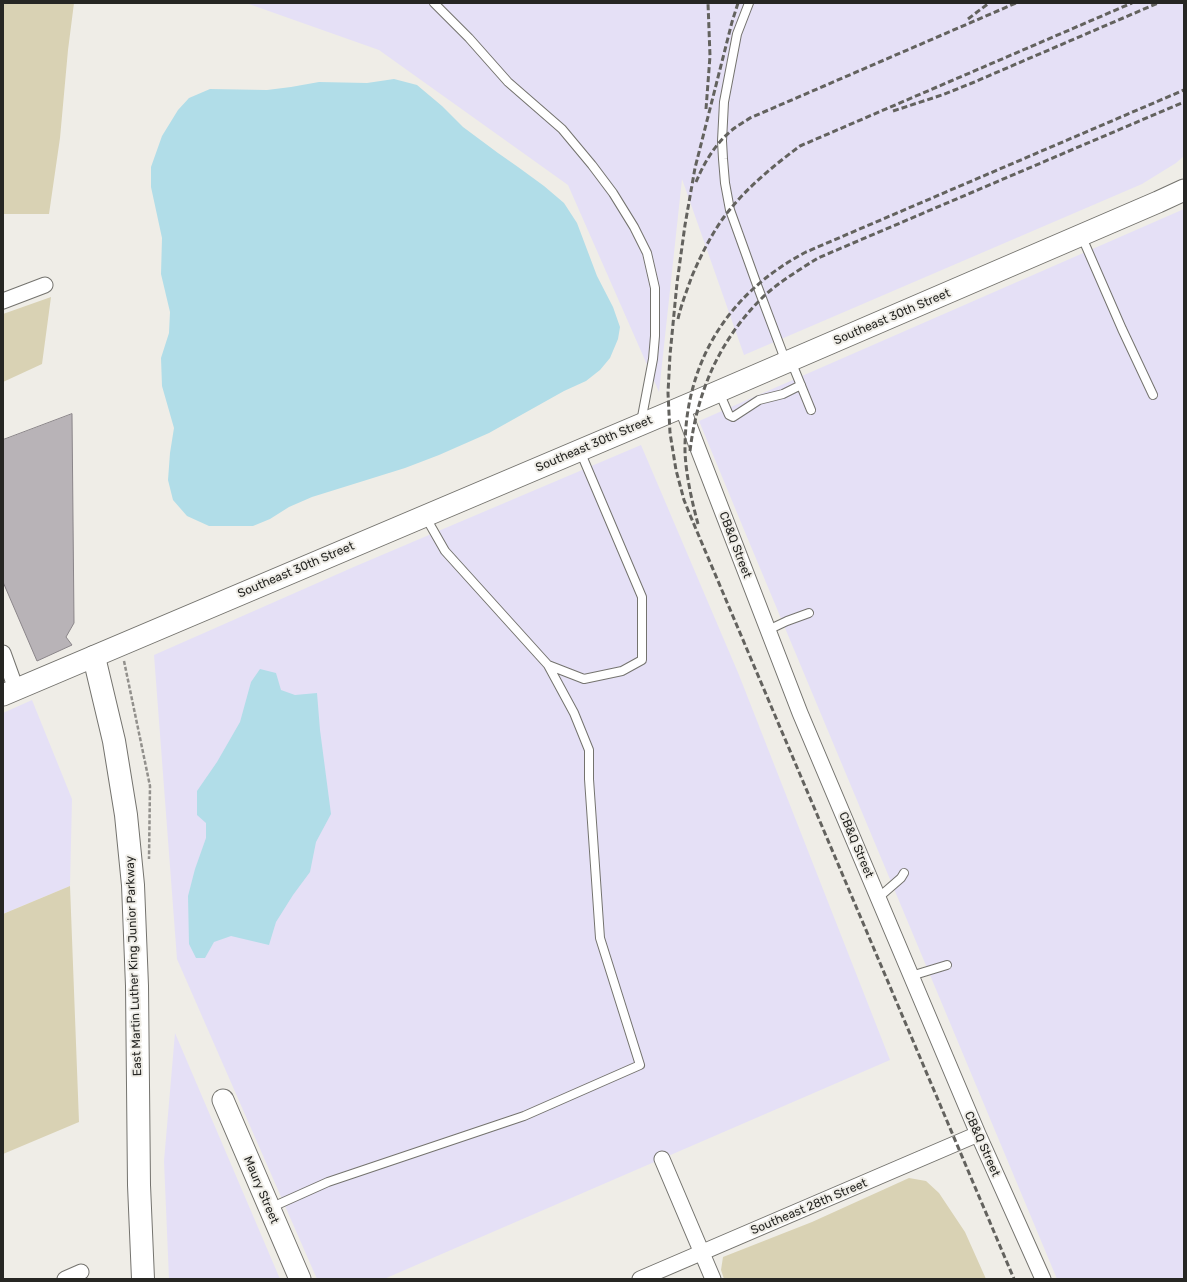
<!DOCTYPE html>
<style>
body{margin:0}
#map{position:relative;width:1187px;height:1282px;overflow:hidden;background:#efede7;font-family:Rubik,sans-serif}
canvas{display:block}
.frame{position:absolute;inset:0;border:4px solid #262623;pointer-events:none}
</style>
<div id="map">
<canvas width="1187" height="1282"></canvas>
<div class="frame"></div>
</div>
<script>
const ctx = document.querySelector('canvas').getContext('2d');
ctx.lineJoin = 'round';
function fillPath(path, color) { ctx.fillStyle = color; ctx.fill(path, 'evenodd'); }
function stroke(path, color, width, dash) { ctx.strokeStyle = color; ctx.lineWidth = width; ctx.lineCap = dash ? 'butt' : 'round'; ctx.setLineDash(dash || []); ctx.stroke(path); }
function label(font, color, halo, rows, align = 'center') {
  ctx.font = font + ' Rubik,sans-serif'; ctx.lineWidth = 4; ctx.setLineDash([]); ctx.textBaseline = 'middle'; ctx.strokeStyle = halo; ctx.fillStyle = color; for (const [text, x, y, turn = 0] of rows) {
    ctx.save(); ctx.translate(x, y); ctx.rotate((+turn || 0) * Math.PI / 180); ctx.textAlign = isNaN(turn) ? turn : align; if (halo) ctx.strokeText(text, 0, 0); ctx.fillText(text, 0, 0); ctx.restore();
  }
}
fillPath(new Path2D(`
 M246 3H1184V156L1176 163 1142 184 744 355 682 179 659 392 568 185 379 50Z
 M1184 209V1279H1057L747 537 699 421Z
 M641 445 739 675 890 1060 384 1279H317L177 959 154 655 356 566Z
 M32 700 72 799 70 886 3 914V713Z
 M175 1033 280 1279H169L164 1161Z`), '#e5e0f6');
fillPath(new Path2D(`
 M3 3H74L68 50 60 138 49 214H3Z
 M51 297 42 364 3 382V314Z
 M70 886 79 1122 3 1154V914Z
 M909 1178 926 1181 939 1193 965 1232 986 1279H724L721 1270 723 1257 812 1222Z`), '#d9d2b4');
fillPath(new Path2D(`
 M394 79 417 85 442 106 463 127 498 153 518 167 544 186 564 203 577 223 597 276 613 307 620 327 618 339 610 358 600 370 586 381 564 391 489 433 439 455 405 468 312 497 289 507 270 519 253 526H209L187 516 173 500 168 480 170 453 174 428 162 386 161 358 169 333 170 312 161 274 162 238 151 187V167L162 136 178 110 189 98 210 89 267 90 291 87 319 82 367 83Z
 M260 669 276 673 281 690 295 695 317 693 320 730 331 814 316 842 310 872 293 895 276 922 269 945 231 936 214 942 205 958H196L189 944 188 896 195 869 206 838V823L197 815V791L217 762 240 722 251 682Z`), '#b1dde8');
const building = new Path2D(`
 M72 414 74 623 66 637 72 645 37 661 3 582V440Z`);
fillPath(building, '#b8b3b7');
stroke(building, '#8a8589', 1);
const lane = new Path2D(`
 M434 3 469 38 508 82 562 129 592 165 613 193 634 227 647 253 655 288V336L653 359 641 422
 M749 3 737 34 724 102 722 141 723 159 725 183 730 210 757 285 786 362
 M1081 235 1122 329 1153 395
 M791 361 811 410
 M719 392 729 415 733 417 759 400 783 394 801 385
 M425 516 445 551 548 665 584 679 622 671 642 660V597L580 451
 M768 630 787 621 809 613
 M878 898 901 878 904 873
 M911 976 947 965
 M270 1208 328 1182 524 1116 640 1065 600 938 589 779V750L574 713 548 665`);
const street = new Path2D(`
 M3 301 45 285
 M682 407 800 713 978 1134 1043 1279
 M3 653 16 689
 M662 1159 713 1279
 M65 1279 81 1272
 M640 1279 978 1134`);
const secondary = new Path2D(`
 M3 695 701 399 1158 202 1184 190
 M223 1100 300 1279`);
const primary = new Path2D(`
 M94 657 114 741 126 815 133 885 137 986 139 1185 143 1279`);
stroke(lane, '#74736e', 10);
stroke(street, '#74736e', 17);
stroke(secondary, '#74736e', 23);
stroke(primary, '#74736e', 24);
stroke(new Path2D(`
 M124 661 150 786 149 859`), '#92908c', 2.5, [4, 2]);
stroke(lane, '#fff', 8);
stroke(street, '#fff', 15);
stroke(secondary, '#fff', 21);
stroke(primary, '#fff', 22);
stroke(new Path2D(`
 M738 3 732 22 695 168 685 225 677 283 670 355 668 393 670 433 676 470 684 500 690 515 1014 1279
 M968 19 989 3
 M706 109 710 56 708 3
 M893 111 942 95 972 83 1158 3
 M696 182C704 163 715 144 732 130 737 126 744 122 750 118L1016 3
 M678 319C681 305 687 290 692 276 701 255 711 235 724 217 744 190 773 166 800 146L1132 3
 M690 451C697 392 719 341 761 299 777 283 799 270 818 258L1184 102
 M698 524C692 502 686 475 685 452 684 363 728 293 806 252L1184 90`), '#63625e', 3, [6, 3]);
label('12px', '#262623', '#efede7', [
 ["Southeast 30th Street",892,317,-23],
 ["Southeast 30th Street",594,444,-23],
 ["CB&Q Street",735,545,69],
 ["Southeast 30th Street",296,570,-23],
 ["CB&Q Street",856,845,67],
 ["East Martin Luther King Junior Parkway",134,966,-92],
 ["CB&Q Street",982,1144,66],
 ["Maury Street",261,1190,67],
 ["Southeast 28th Street",809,1207,-23]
]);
</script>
